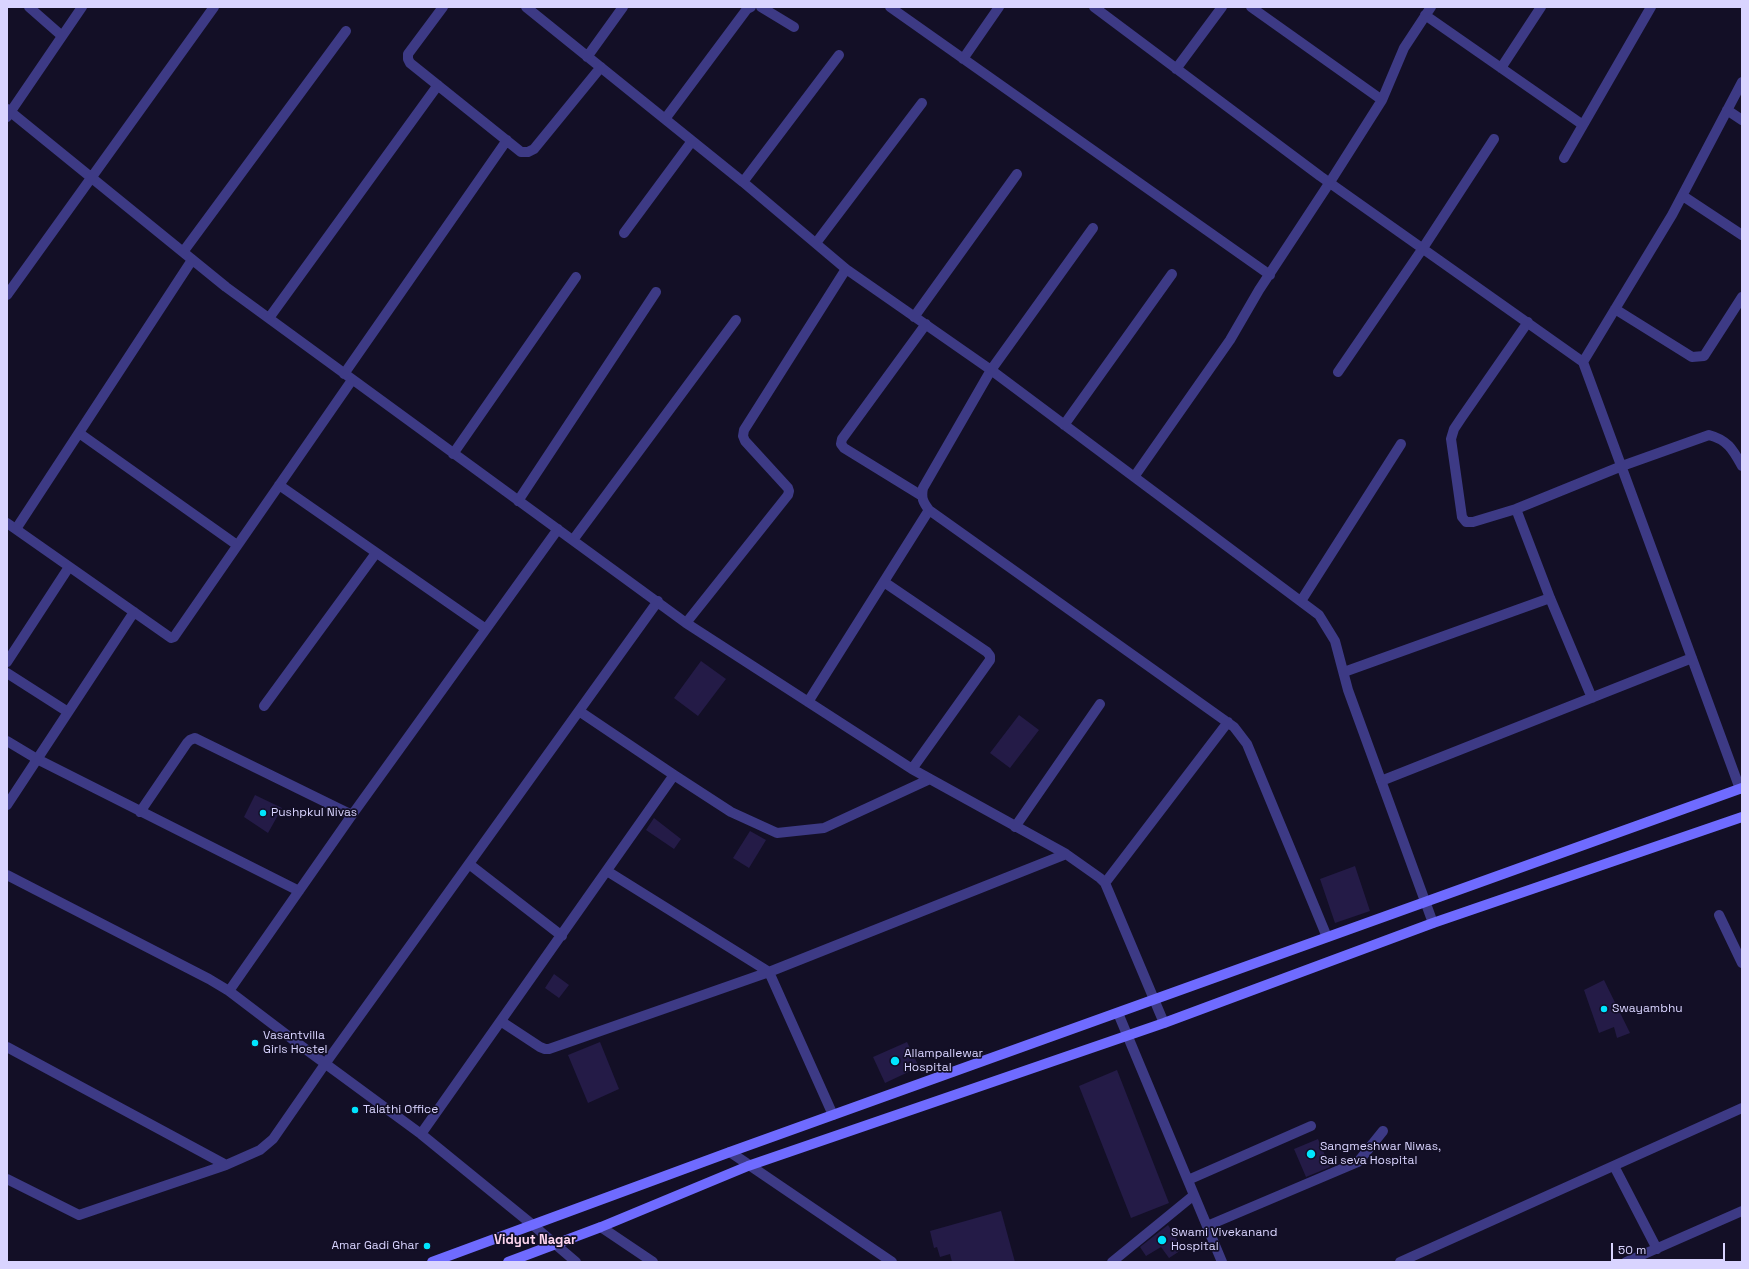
<!DOCTYPE html>
<style>
body{margin:0}
#map{position:relative;width:1749px;height:1269px;overflow:hidden;background:#130f26;font-family:"Space Grotesk",sans-serif}
canvas{display:block}
.frame{position:absolute;inset:0;border:8px solid #d9d4ff;pointer-events:none}
.scale{position:absolute;left:1611px;top:1243px;width:114px;height:18px;box-sizing:border-box;border:2px solid #d9d4ff;border-top:0;padding-left:5px;font-size:12px;line-height:14px;white-space:nowrap;color:#d9d4ff;-webkit-text-stroke:3px #130f26;paint-order:stroke}
</style>
<div id="map">
<canvas width="1749" height="1269"></canvas>
<div class="frame"></div>
<div class="scale">50 m</div>
</div>
<script>
const ctx = document.querySelector('canvas').getContext('2d');
ctx.lineJoin = 'round';
function fillPath(path, color) { ctx.fillStyle = color; ctx.fill(path, 'evenodd'); }
function stroke(path, color, width, dash) { ctx.strokeStyle = color; ctx.lineWidth = width; ctx.lineCap = dash ? 'butt' : 'round'; ctx.setLineDash(dash || []); ctx.stroke(path); }
function label(font, color, halo, rows, align = 'center') {
  ctx.font = font + ' "Space Grotesk",sans-serif'; ctx.lineWidth = 3.5; ctx.setLineDash([]); ctx.textBaseline = 'middle'; ctx.strokeStyle = halo; ctx.fillStyle = color; for (const [text, x, y, turn = 0] of rows) {
    ctx.save(); ctx.translate(x, y); ctx.rotate((+turn || 0) * Math.PI / 180); ctx.textAlign = isNaN(turn) ? turn : align; if (halo) ctx.strokeText(text, 0, 0); ctx.fillText(text, 0, 0); ctx.restore();
  }
}
fillPath(new Path2D(`
 M701 661 726 679 698 716 674 698Z
 M1019 715 1039 730 1010 768 990 753Z
 M255 795 282 808 268 833 244 817Z
 M654 818 681 839 674 849 646 830Z
 M750 831 766 840 749 868 733 858Z
 M1355 866 1370 911 1335 923 1320 879Z
 M554 974 569 985 559 998 545 988Z
 M1604 980 1630 1033 1617 1038 1614 1027 1599 1033 1584 990Z
 M600 1042 619 1089 588 1103 568 1055Z
 M907 1042 919 1067 885 1083 873 1057Z
 M1117 1070 1169 1203 1131 1218 1079 1086Z
 M1318 1139 1330 1167 1306 1177 1294 1149Z
 M1001 1211 1015 1262H952L950 1254 940 1257 937 1247 934 1248 930 1231Z
 M1168 1225 1183 1249 1169 1258 1161 1247 1146 1256 1140 1247Z`), '#241b47');
stroke(new Path2D(`
 M29 7 62 36
 M443 7 408 54V59L410 63 521 152H528L534 149 601 67
 M526 7 743 182 846 269 991 370 1319 615 1335 641 1348 690 1433 923
 M761 7 794 27
 M890 7 1270 275
 M1094 7 1320 176 1583 362 1740 789
 M1251 7 1382 100
 M1425 15 1583 125
 M587 57 623 7
 M963 59 999 7
 M1501 68 1541 7
 M1176 69 1222 7
 M7 109 226 287 686 623 912 769 1066 854 1100 878 1105 883 1108 890 1164 1023
 M1727 110 1742 120
 M7 117 82 7
 M665 119 747 9 751 7
 M1564 158 1651 7
 M743 182 839 55
 M1683 196 1742 235
 M1093 228 991 370 923 488C921 498 923 502 929 510L1234 727 1247 744 1327 937
 M624 233 692 141
 M816 243 922 103
 M183 252 346 31
 M7 295 214 7
 M1615 309 1692 357 1704 356 1742 297
 M914 317 1017 174
 M269 318 438 85
 M1528 322 1462 417 1454 429 1451 439 1462 517 1466 522H1473L1516 509 1622 466 1709 435C1728 440 1733 450 1742 466
 M1583 362 1672 215 1742 82
 M1338 372 1423 248 1494 139
 M344 374 507 140
 M1064 425 1172 274
 M79 433 237 545
 M453 454 576 277
 M1134 477 1230 340 1259 290 1330 182 1382 100 1404 48 1431 7
 M279 485 486 629
 M922 496 844 448 841 444 842 439 926 324
 M518 501 656 292
 M1516 509 1550 598 1592 698
 M7 523 171 638 174 637 352 380
 M16 529 192 260
 M573 540 736 320
 M884 582 987 652 990 656V660L912 769
 M1301 601 1401 444
 M686 623 788 495 789 491 788 488 745 441 743 436 744 430 846 269
 M7 662 69 567
 M1344 672 1550 598
 M7 673 68 712
 M808 702 929 510
 M264 706 376 553
 M579 711 674 775 731 812 777 833 824 828 930 779
 M7 741 37 759 299 891
 M1381 781 1692 658
 M7 805 134 612
 M140 812 187 743 190 740 195 738 352 815
 M1015 827 1100 704
 M469 864 562 936
 M607 871 769 972 833 1115
 M7 875 209 979 229 991 304 1048 421 1134 534 1226 576 1262
 M1105 883 1228 722
 M1719 915 1742 963
 M229 991 352 815 558 529
 M1118 1013 1222 1262
 M502 1022 540 1047 545 1049H549L769 972 1066 854
 M7 1047 226 1165
 M421 1134 674 775
 M730 1152 892 1262
 M1614 1166 1657 1249
 M7 1179 79 1215 226 1165 260 1150 273 1139 325 1064 658 601
 M1188 1180 1311 1126
 M1207 1226 1358 1162 1383 1131
 M601 1227 653 1262
 M1112 1262 1194 1195
 M1400 1262 1742 1108
 M1626 1262 1742 1211`), '#3d3a85', 10);
stroke(new Path2D(`
 M432 1262 730 1152 1742 788
 M508 1262 601 1227 748 1166 1164 1023 1433 923 1742 817`), '#6f6bff', 10);
for (const [x, y, r, color] of [
 [263,813,4,"#00e5ff"],
 [1604,1009,4,"#00e5ff"],
 [255,1043,4,"#00e5ff"],
 [895,1061,5,"#00e5ff"],
 [355,1110,4,"#00e5ff"],
 [1311,1154,5,"#00e5ff"],
 [1162,1240,5,"#00e5ff"],
 [427,1246,4,"#00e5ff"]
]) { const dot = new Path2D(); dot.arc(x, y, r, 0, 2 * Math.PI); ctx.fillStyle = color; ctx.fill(dot); stroke(dot, '#130f26', 1.5); }
label('12px', '#d9d4ff', '#130f26', [
 ["Pushpkul Nivas",271,813],
 ["Swayambhu",1612,1009],
 ["Vasantvilla",263,1036],
 ["Girls Hostel",263,1050],
 ["Allampallewar",904,1054],
 ["Hospital",904,1068],
 ["Talathi Office",363,1110],
 ["Sangmeshwar Niwas,",1320,1147],
 ["Sai seva Hospital",1320,1161],
 ["Swami Vivekanand",1171,1233],
 ["Hospital",1171,1247],
 ["Amar Gadi Ghar",419,1246,"right"]
], 'left');
label('bold 13px', '#ffd6f0', '#130f26', [
 ["Vidyut Nagar",535,1240]
]);
</script>
